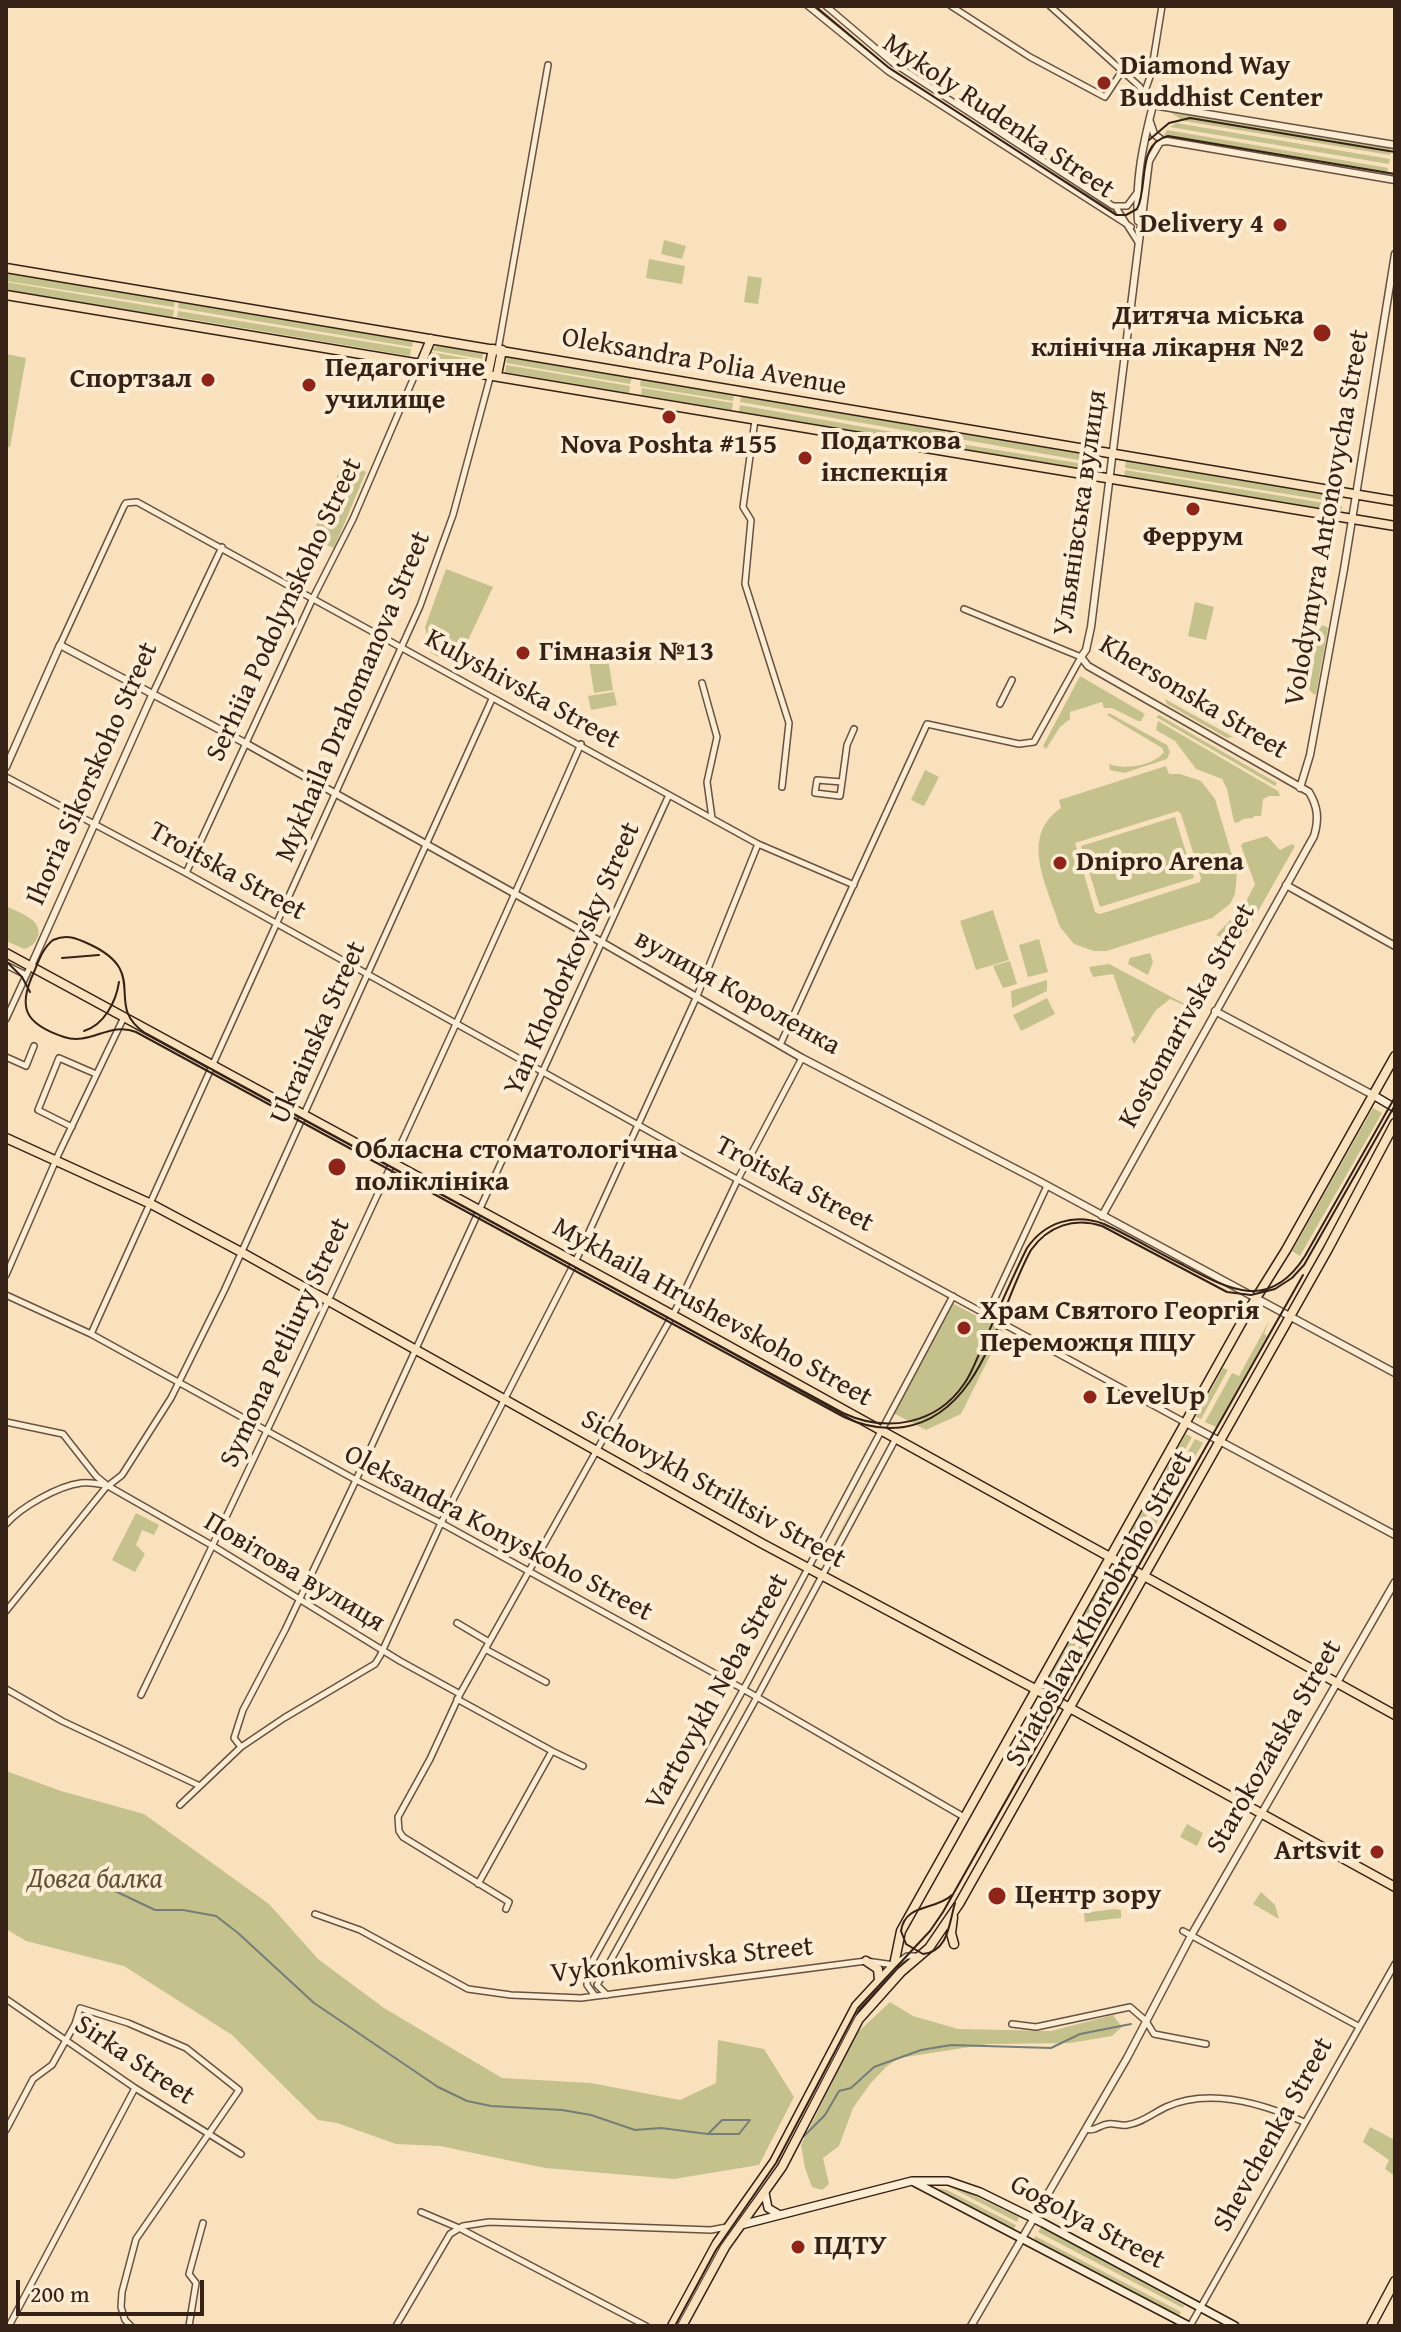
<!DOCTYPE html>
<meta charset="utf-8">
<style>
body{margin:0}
#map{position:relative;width:1401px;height:2332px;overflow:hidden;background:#f9e1bd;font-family:"Gentium Book Plus",serif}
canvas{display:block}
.frame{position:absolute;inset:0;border:8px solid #362116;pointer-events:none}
.scale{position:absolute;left:16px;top:2280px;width:188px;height:36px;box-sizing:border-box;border:4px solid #362116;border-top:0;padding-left:10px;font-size:24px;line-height:28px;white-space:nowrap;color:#362116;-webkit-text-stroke:6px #fbecd4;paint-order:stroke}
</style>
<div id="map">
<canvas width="1401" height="2332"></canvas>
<div class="frame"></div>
<div class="scale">200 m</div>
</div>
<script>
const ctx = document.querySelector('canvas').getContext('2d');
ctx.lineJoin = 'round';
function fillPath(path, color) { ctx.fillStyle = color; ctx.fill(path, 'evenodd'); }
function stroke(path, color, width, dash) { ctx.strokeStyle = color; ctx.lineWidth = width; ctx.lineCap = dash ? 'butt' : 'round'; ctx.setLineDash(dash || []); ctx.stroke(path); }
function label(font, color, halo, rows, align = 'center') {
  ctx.font = font + ' "Gentium Book Plus",serif'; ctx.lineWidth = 8; ctx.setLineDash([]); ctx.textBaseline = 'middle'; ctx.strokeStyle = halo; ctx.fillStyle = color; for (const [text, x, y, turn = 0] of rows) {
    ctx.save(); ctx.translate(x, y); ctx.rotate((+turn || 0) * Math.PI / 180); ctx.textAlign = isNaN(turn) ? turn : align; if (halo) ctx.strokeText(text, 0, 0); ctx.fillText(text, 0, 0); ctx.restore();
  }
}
fillPath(new Path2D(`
 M1168 111 1391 148 1390 155 1184 121Z
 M1176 123 1390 159 1389 164 1170 127Z
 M1167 130 1388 168 1387 175 1163 137Z
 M664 240 686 246 682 259 661 254Z
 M649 259 685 266 682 284 646 278Z
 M6 273 175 301 174 307 6 281Z
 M748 276 762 278 758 304 744 302Z
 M6 282 174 310 173 317 6 290Z
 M179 301 413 340 412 347 178 308Z
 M178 311 411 349 410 356 177 317Z
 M437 345 483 353 482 359 431 350Z
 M431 352 481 361 480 367 434 359Z
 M6 354 26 358 10 447 6 446Z
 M507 356 632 377 630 384 506 363Z
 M506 365 630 386 629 393 505 372Z
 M641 379 734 394 733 401 640 386Z
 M642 388 733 403 732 410 641 395Z
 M741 395 945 431 944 437 740 402Z
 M740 405 943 441 942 447 739 412Z
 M949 431 1091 455 1090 462 948 437Z
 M948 442 1090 465 1089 470 947 448Z
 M1126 461 1343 497 1342 503 1125 468Z
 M343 462 366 472 334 548 311 538Z
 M1125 470 1342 506 1341 512 1124 476Z
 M446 569 493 587 456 666 431 653 425 627Z
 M1195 602 1214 607 1206 640 1188 636Z
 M1323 625 1328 628 1316 694H1313L1309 689 1319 629Z
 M607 651 613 690 594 693 588 654Z
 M1080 676 1145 714 1141 721H1138L1112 708H1104L1102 702 1070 712V719L1060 727 1046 749 1043 746Z
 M614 692 617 705 591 710 588 696Z
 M1165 699 1233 737 1227 738 1167 704Z
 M1109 713 1167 745 1170 752 1167 759 1124 773 1110 770 1109 764C1124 770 1153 766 1164 752L1162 748 1107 715Z
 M1159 715 1277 783 1275 786 1156 717Z
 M1158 721 1278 791 1280 796H1269L1263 799 1261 816H1254L1253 818 1243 819 1237 823 1234 822 1227 789 1222 779 1196 769 1175 741 1156 730Z
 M1166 766 1169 774H1180L1201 781 1215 799 1237 872 1235 894 1230 904 1212 918 1106 951H1094L1074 944 1060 927C1048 887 1018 837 1061 808L1059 800ZM1178 811 1181 814 1201 878 1200 882 1100 914 1095 912 1075 843Z
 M925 770 939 777 924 806 911 800Z
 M1175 817 1194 878 1100 907 1081 846Z
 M1267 836 1280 850 1292 844 1295 846 1239 945 1216 935 1244 906 1255 884 1241 846 1243 843Z
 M6 906C17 912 43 919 38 936 35 944 31 947 24 949L6 941Z
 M993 910 1009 960 976 970 960 921Z
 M1039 939 1048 972 1028 977 1019 945Z
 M1150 953 1153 962 1148 975 1128 964 1130 958Z
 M1010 961 1017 984 1003 988 993 966Z
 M1109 964 1204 1014 1170 999 1156 1010 1134 1044 1131 1038 1135 1035 1113 974 1093 977 1089 967Z
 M1047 980V991L1012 1008 1011 991Z
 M1047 998 1055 1014 1021 1031 1013 1015Z
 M1373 1108 1382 1113 1300 1256 1292 1251Z
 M952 1303 1003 1330 961 1414 926 1430 893 1413Z
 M1269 1321 1264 1334 1267 1336 1216 1427 1205 1422 1232 1373 1239 1376Z
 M1223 1368 1228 1370 1201 1419 1196 1417Z
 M1186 1434 1192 1437 1165 1486 1160 1481Z
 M1195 1439 1203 1443 1136 1559 1130 1556Z
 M884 1448 824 1564H823Z
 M1157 1485 1162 1490 1124 1554 1121 1550Z
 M136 1513 159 1525 154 1535 142 1530 136 1545 145 1554 135 1572 112 1560Z
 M1109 1571 1115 1574 1053 1684 1046 1681Z
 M1118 1576 1125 1580 1112 1603 1115 1606 1084 1663 1080 1661 1064 1690 1057 1686Z
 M6 1771 61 1791 144 1814 269 1904 318 1959 384 2008 502 2078 591 2083 680 2100 716 2083 718 2040 764 2049 794 2097 759 2165 674 2179 545 2168 440 2146 396 2144 337 2123 318 2120 232 2035 124 1966 26 1941 6 1929Z
 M1187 1824 1203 1833 1197 1846 1180 1837Z
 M1261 1892 1275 1905 1279 1919 1253 1904Z
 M1114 1909 1121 1910V1918L1085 1922 1084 1913Z
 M890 2002 913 2016 958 2029 1051 2031 1113 2015 1122 2027 1112 2036 1070 2043 989 2044 899 2058 886 2067 870 2084 853 2108 839 2146 823 2158 829 2184 822 2190 812 2187 805 2168 801 2145 857 2033Z
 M1370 2127 1395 2140V2176L1385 2169 1389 2160 1363 2142Z
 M948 2186 967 2192 1019 2217 1017 2222Z
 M936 2188 947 2190 1016 2225 1014 2229Z
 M1041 2227 1184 2305 1183 2308 1038 2232Z
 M1035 2236 1181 2312 1179 2316 1034 2240Z`), '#c4c18d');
stroke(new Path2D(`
 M115 1891 155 1910H183L216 1916 238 1933 314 2003 438 2087 467 2101 491 2106 562 2110 591 2115 635 2130 661 2128 708 2134H739L750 2120
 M709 2133 722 2120H749
 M803 2137 825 2115 839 2091 851 2088 874 2067 921 2050 951 2045 1051 2048 1080 2034 1131 2024`), '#747e76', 2);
const minor = new Path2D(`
 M808 6 889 72 1131 227
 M826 6 893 63 1113 206H1127L1136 194
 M951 6 1030 57 1105 97 1122 71
 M1050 6 1139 86 1153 105
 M1145 91 1151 74 1162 6
 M1117 209 1138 242
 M498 350 548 65
 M755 420 743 507 751 520 745 584 789 723 782 787
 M60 645 124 506 126 503 137 502 758 844 854 885
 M702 683 717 737 707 782 712 818
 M153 693 222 547
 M1000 704 1012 680
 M6 777 186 873 674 1145 1186 1423
 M842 782 840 796 815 793 817 780 842 782 847 745 854 729
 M186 873 313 598 353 519 420 363
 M6 965 26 975
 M6 1019 30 967
 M780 1045 927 724 1019 744 1034 742 1081 657 964 609
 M6 1057 26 1066 34 1046
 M72 1127 38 1110 59 1058 96 1074
 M6 1275 59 1153 124 1017
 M6 1295 91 1334 356 1480 441 1523 743 1689 964 1817
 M987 1315 1047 1186
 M91 1334 420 606 453 515 491 374
 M6 1422 63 1434 96 1476 108 1486 213 1546 400 1661 460 1694
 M6 1524C21 1507 58 1486 81 1483 89 1482 100 1484 108 1486L122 1475 171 1398 224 1291 492 699
 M6 1611 107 1486
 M457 1623 489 1642
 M485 1649 546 1682
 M6 1689 62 1721 200 1786
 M141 1695C292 1380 441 1064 581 744
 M457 1699 552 1751 583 1766
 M241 1747 234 1738 243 1710 285 1630 356 1480 669 795
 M180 1805 241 1747 284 1718 375 1664 380 1656 441 1523 578 1256 697 996 758 844
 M478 1884 552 1751
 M506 1909 509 1902 403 1837 399 1831 398 1817 430 1759 460 1694 676 1309 738 1179 802 1058
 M315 1914 360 1930 468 1989 511 1995 581 1998 866 1961 894 1965 907 1956H918
 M1183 1931 1358 2026
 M607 1995 597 1985 757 1697 895 1440
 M595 1996 587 1985 588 1969 748 1681 953 1296
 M6 1999 135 2088 241 2154
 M1012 2024 1036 2027 1130 2007 1146 2021 1154 2034 1206 2044
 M1086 2129C1095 2132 1099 2125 1108 2124 1114 2123 1121 2126 1127 2125 1142 2123 1153 2113 1166 2107 1210 2087 1264 2104 1304 2122
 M6 2130 33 2079 52 2065 75 2024 80 2008 128 2023 186 2048 239 2090 136 2239 122 2292 121 2307 125 2320 131 2326
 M421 2212 459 2228 646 2326
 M9 2326 135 2088
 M189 2326 196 2283 189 2274 203 2223
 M396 2326 450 2234 463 2226 489 2222 711 2230 727 2227
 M1190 2326 1395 1964`);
const tertiary = new Path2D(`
 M1150 122 1154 134 1163 141
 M1138 221C1135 181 1143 144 1153 105L1395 145
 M6 767 60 645 245 743 603 943 802 1058 1037 1180 1395 1373
 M1300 788 1310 755 1344 569 1395 254
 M1286 885 1395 946
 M31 966 153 693
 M1215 1011 1373 1095
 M1102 1216 1314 836C1319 819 1318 807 1309 792L1088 666 1081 657 1086 650 1091 627 1149 161 1160 142 1167 141 1395 180
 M1186 1423 1395 1535
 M971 2326 1127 2058 1192 1934 1395 1582`);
const secondary = new Path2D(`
 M1373 1095 1395 1108
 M914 2182 1189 2326
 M765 2193 768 2208 780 2215
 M741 2225 912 2181H948L980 2192 1043 2223 1235 2326`);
const primary = new Path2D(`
 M6 268 1395 501
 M6 295 1395 526
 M421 363 431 339
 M488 373 493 349
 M497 375 502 350
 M6 953 680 1319 1395 1715
 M6 1138 151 1204 241 1252 763 1544 1037 1690 1395 1887
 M953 1917 951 1933 954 1944
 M866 1961 878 1969 879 1980
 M672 2326 717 2243 774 2162 856 2006 894 1965 901 1931 1248 1311 1286 1250 1395 1056
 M682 2326 725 2247 782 2167 859 2019 901 1972 929 1948 959 1904 1328 1249 1395 1123
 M1371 2326 1395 2281`);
stroke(minor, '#675140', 8);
stroke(tertiary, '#675140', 9);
stroke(secondary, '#362116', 10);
stroke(primary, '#362116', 11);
stroke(minor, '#fbecd4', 5);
stroke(tertiary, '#fbecd4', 6);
stroke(secondary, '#fbecd4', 7);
stroke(primary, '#f9e1bd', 8);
stroke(new Path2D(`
 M815 6 888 67 1116 215H1126L1137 209C1149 185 1136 144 1168 136L1395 174
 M1149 140 1169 123 1190 118 1395 152
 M62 958 99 955
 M6 961 22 977 30 992
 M84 1031C104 1025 116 1002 119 982
 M1395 1097 1305 1256C1269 1313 1228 1289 1181 1264 1155 1251 1130 1236 1104 1224 1074 1213 1045 1222 1027 1248 1011 1280 997 1313 983 1345 977 1358 972 1373 964 1384 936 1425 886 1433 843 1413L145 1033C102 1004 152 973 89 944 76 938 67 934 53 940 43 948 39 960 34 972 17 1008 25 1024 64 1037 90 1046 110 1021 136 1032L844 1417C863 1426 883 1430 904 1427 983 1414 998 1309 1031 1250 1048 1226 1074 1217 1102 1226L1227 1292 1251 1295 1275 1289 1292 1278 1304 1265 1395 1105
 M952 1895C935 1911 905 1903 901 1931L906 1944 923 1954C949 1951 949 1923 955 1903
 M675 2326 716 2250 776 2163 858 2008 930 1931 943 1912 1303 1275`), '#362116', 2);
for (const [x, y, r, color] of [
 [1104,83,8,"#8f2418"],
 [1280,225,8,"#8f2418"],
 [1322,333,10,"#8f2418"],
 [208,380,8,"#8f2418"],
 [309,385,8,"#8f2418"],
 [669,417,8,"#8f2418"],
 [805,458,8,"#8f2418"],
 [1193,509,8,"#8f2418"],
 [523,653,8,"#8f2418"],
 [1060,863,8,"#8f2418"],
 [337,1167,10,"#8f2418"],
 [964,1328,8,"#8f2418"],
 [1090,1397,8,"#8f2418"],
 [1377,1852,8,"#8f2418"],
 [997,1896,10,"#8f2418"],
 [798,2247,8,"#8f2418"]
]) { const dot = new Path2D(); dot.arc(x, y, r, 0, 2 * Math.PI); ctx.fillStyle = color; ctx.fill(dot); stroke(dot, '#fbecd4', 3); }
label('bold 28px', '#362116', '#fbecd4', [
 ["Diamond Way",1120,67],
 ["Buddhist Center",1120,99],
 ["Delivery 4",1264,225,"right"],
 ["Дитяча міська",1304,317,"right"],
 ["клінічна лікарня №2",1304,349,"right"],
 ["Педагогічне",325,369],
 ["училище",325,401],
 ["Спортзал",192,380,"right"],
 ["Податкова",821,442],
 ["інспекція",821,474],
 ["Nova Poshta #155",669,446,"center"],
 ["Феррум",1193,538,"center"],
 ["Гімназія №13",539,653],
 ["Dnipro Arena",1076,863],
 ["Обласна стоматологічна",355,1151],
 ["поліклініка",355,1183],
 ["Храм Святого Георгія",980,1312],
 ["Переможця ПЦУ",980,1344],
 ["LevelUp",1106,1397],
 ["Artsvit",1361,1852,"right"],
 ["Центр зору",1015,1896],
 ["ПДТУ",814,2247]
], 'left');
label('28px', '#362116', '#fbecd4', [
 ["Mykoly Rudenka Street",998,117,34],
 ["Oleksandra Polia Avenue",704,363,10],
 ["Ульянівська вулиця",1081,513,-82],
 ["Volodymyra Antonovycha Street",1328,518,-80],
 ["Serhiia Podolynskoho Street",285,610,-65],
 ["Kulyshivska Street",522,690,29],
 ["Mykhaila Drahomanova Street",354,697,-67],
 ["Khersonska Street",1193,698,31],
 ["Ihoria Sikorskoho Street",93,774,-66],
 ["Troitska Street",227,872,29],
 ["Yan Khodorkovsky Street",573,959,-66],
 ["вулиця Короленка",737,993,29],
 ["Kostomarivska Street",1188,1016,-61],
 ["Ukrainska Street",319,1033,-66],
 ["Troitska Street",794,1185,28],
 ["Mykhaila Hrushevskoho Street",712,1313,29],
 ["Symona Petliury Street",286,1343,-65],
 ["Sichovykh Striltsiv Street",713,1490,29],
 ["Oleksandra Konyskoho Street",498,1534,28],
 ["Повітова вулиця",294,1573,31],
 ["Sviatoslava Khorobroho Street",1100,1609,-61],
 ["Vartovykh Neba Street",718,1692,-61],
 ["Starokozatska Street",1275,1747,-60],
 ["Vykonkomivska Street",682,1961,-6],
 ["Sirka Street",134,2061,34],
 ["Shevchenka Street",1274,2135,-61],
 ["Gogolya Street",1087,2223,28]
]);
label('italic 28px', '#61513a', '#fbecd4', [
 ["Довга балка",95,1880]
]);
</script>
